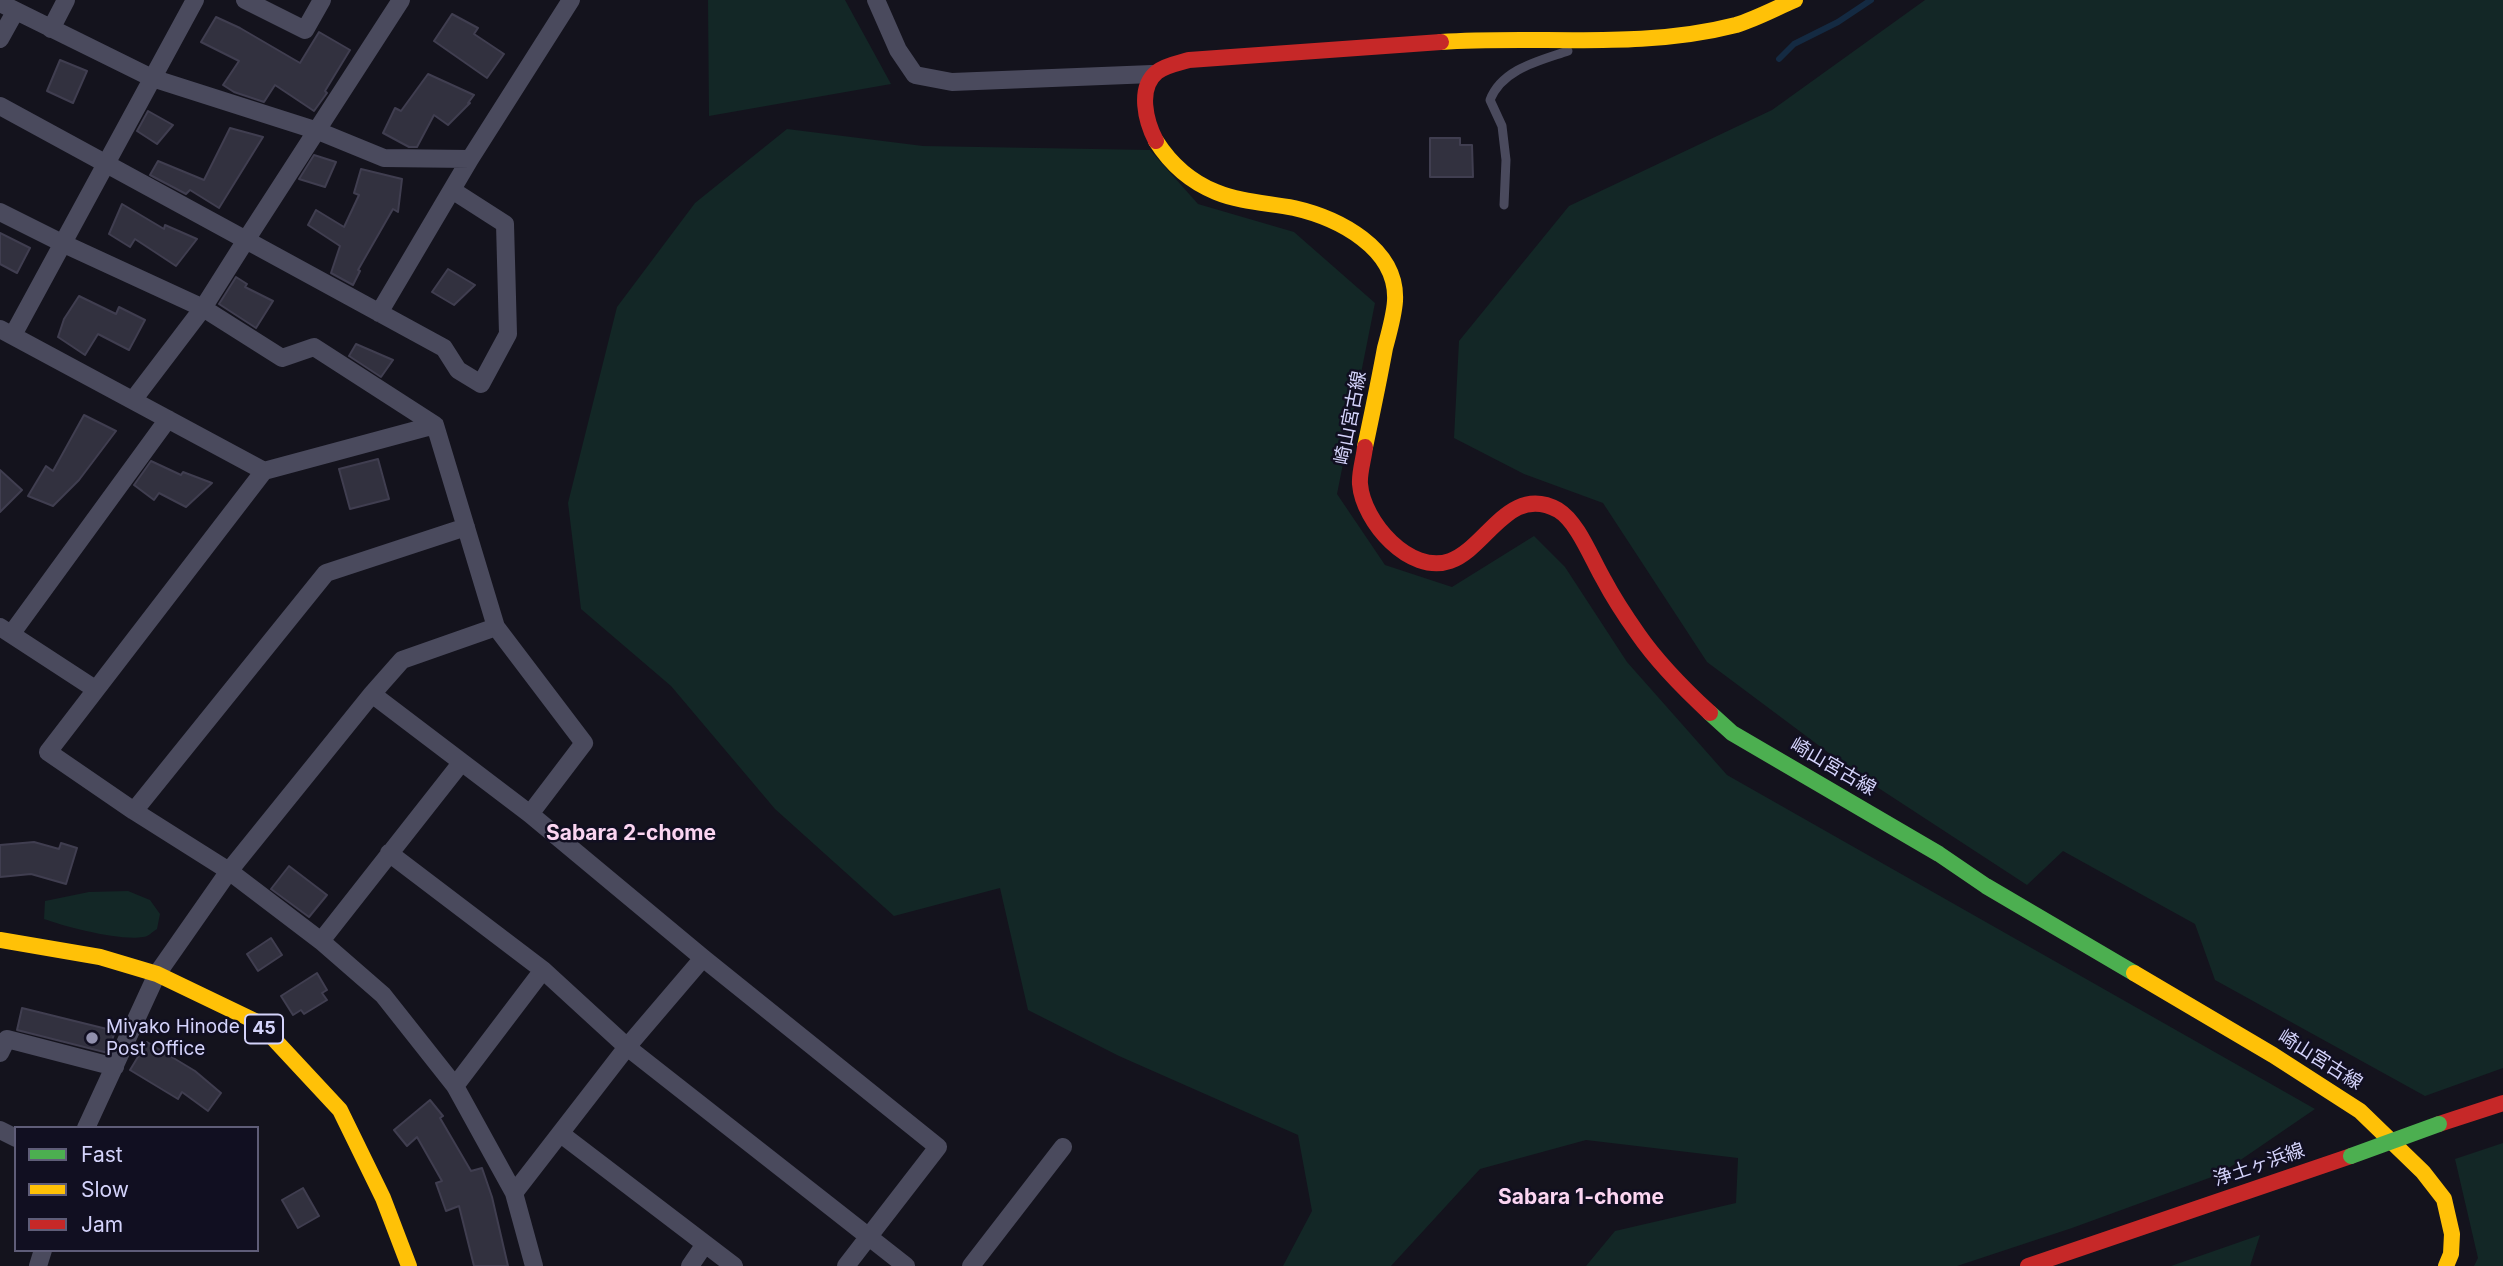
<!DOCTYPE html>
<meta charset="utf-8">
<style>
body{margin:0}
#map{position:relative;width:2503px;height:1266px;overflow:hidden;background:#14131d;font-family:Inter,sans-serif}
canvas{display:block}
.legend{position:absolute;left:14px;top:1126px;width:245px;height:126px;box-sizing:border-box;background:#110f21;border:2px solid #5f5d78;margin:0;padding:9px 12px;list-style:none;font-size:21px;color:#d4d3fb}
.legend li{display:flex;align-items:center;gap:14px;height:35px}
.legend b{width:35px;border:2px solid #5f5d78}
</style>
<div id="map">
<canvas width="2503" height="1266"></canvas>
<ul class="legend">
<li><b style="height:9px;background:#4caf50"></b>Fast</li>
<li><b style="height:9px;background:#ffc107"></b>Slow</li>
<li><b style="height:9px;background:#c62828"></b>Jam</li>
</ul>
</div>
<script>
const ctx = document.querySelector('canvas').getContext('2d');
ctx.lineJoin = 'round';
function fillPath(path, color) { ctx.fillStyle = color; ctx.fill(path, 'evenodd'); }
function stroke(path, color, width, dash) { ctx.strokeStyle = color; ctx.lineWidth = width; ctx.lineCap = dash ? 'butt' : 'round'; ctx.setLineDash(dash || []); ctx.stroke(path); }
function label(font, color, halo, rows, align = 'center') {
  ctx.font = font + ' Inter,"Noto Sans JP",sans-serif'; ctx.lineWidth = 5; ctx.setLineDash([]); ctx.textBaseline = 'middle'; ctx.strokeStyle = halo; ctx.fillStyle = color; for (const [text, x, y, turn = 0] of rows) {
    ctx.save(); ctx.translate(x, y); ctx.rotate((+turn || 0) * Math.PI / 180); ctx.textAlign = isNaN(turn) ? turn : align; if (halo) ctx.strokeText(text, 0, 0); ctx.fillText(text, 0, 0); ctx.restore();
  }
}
fillPath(new Path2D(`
 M708 0H845L891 84 709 116Z
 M1925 0H2503V1068L2425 1096 2215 980 2195 924 2063 851 2027 885 1857 774 1707 662 1603 503 1524 474 1454 438 1459 341 1569 206 1772 110Z
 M787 129 923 146 1150 150 1198 204 1294 232 1375 303 1337 494 1385 565 1452 587 1534 536 1565 567 1627 662 1727 775 2315 1109 2220 1174 2072 1228 1957 1266H1586L1615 1231 1736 1203 1738 1158 1586 1140 1480 1169 1391 1266H1283L1312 1211 1298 1135 1119 1056 1028 1010 1000 888 894 916 775 809 671 686 581 609 568 503 617 307 695 203Z
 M128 891 150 900 160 914 157 929C152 932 148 937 143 937 120 941 66 927 44 919L45 901 89 892Z
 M2503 1143V1266H2474L2478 1258 2455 1159Z
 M2260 1235 2250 1266H2171Z`), '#132726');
stroke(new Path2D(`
 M1779 59 1794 44 1838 22 1871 0`), '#142a42', 6);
const building = new Path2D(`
 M452 14 478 28 474 34 504 54 487 78 434 41Z
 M216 17 240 28 300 63 319 32 350 50 325 91 327 93 314 111 275 85 264 102 234 92 223 85 239 61 201 42Z
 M60 60 87 71 73 103 47 91Z
 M428 74 474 95 468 103H470L448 125 434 115 417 147H409L383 133 395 108 401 111Z
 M148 111 173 125 157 144 137 131Z
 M230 128 263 137 219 208 190 190 186 194 150 175 158 161 204 180Z
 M1430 138H1460V145H1472L1473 177H1430Z
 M314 155 336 162 325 187 299 179Z
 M361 169 402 179 398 212 393 209 358 270 360 271 353 285 331 273 340 246 308 225 316 210 344 227 359 195 354 193Z
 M122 204 164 229 165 225 197 239 176 266 135 239 130 247 109 234Z
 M0 233 30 248 17 273 0 264Z
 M448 269 475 285 454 305 432 292Z
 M236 277 247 284 245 287 273 301 256 328 219 304Z
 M79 296 116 314 119 307 145 320 129 350 98 334 85 355 58 337 64 319Z
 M356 344 393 360 381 377 349 356Z
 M84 415 116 431 79 480 53 506 28 496 46 466 53 471Z
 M378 459 389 499 350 509 339 469Z
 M151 461 181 475 183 472 212 483 186 507 159 493 154 500 134 485Z
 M0 470 22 490 0 512Z
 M34 842 59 849 61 843 77 848 66 884 31 874 0 877V845Z
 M289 866 327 895 309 917 271 889Z
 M271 938 282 955 258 971 247 954Z
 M317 973 327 990 322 993 327 1000 304 1014 301 1010 293 1015 281 996Z
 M22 1008 115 1031 108 1053 17 1030Z
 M147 1042 195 1071 221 1093 208 1111 182 1092 178 1099 130 1070Z
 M430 1100 443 1116 440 1118 471 1171 482 1168 492 1197 508 1266H474L459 1206 446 1211 436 1183 442 1181 417 1137 407 1146 394 1130Z
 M303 1188 319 1216 298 1228 282 1200Z`);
fillPath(building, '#32313f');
stroke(building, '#403e50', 2);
stroke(new Path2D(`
 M1504 205 1506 160 1502 126 1490 100C1502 69 1539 61 1568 51`), '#4a4a5d', 9);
stroke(new Path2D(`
 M245 0 305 30 322 0
 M876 0 898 50 915 75 952 82 1152 74
 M0 3 152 78 318 131 384 158 470 159
 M51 29 66 0
 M0 39 15 12
 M0 106 246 240 401 0
 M452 190 505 224 508 334 481 384 458 370 444 348 246 240 203 308 282 358 314 347 435 425 496 627 584 743 530 814
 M0 212 62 243 203 308 133 400
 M379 313 470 159 571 0
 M0 329 264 471
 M13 335 195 0
 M435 425 264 471 48 752 134 811 229 871 321 941 383 995 455 1086 514 1193 534 1266
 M0 627 95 689
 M12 633 168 419
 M372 694 530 814 703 958 938 1147 846 1266
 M134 811 326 573 466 527
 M389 853 543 970 627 1047 906 1266
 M321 941 461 763
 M0 1053 7 1039 115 1067
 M455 1086 543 970
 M86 1128 157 974 229 871 372 694 402 660 496 627
 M0 1130 16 1138
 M561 1134 734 1266
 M514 1193 627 1047 703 958
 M38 1266 43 1250
 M690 1266 705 1244
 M971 1266 1063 1147`), '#4a4a5d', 18);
stroke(new Path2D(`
 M1710 713 1732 733 1939 854 1986 886 2134 973`), '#4caf50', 16);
stroke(new Path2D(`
 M1441 42C1539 35 1639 50 1736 25 1756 19 1776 8 1795 0
 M1156 141C1170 163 1191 182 1216 192 1240 202 1268 203 1294 208 1338 218 1398 248 1395 301 1394 316 1389 333 1385 348 1379 381 1372 414 1365 447
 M0 940 100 957 157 974 259 1023 340 1110 383 1198 409 1266
 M2134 973 2273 1055 2360 1111 2423 1172 2444 1199 2452 1234 2451 1254 2446 1266`), '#ffc107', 16);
stroke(new Path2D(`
 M1156 141C1146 122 1137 88 1157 72 1166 65 1179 63 1189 60L1441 42
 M1365 447C1364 458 1359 473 1360 484 1363 522 1410 575 1450 561 1487 548 1509 483 1558 510 1578 522 1592 560 1604 580 1614 599 1626 617 1638 634 1658 663 1684 689 1710 713
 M2439 1124 2503 1103
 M2028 1266 2351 1156`), '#c62828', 16);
stroke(new Path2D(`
 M2351 1156 2439 1124`), '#4caf50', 16);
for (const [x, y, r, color] of [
 [92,1038,7,"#9190ad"]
]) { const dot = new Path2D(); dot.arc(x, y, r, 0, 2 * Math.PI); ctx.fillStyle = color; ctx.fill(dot); stroke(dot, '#110f21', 2.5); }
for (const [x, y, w] of [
 [264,1029,38]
]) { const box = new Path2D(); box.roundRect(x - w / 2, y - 14.5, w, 29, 5); ctx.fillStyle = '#110f21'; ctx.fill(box); stroke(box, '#d4d3fb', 2); }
label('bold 18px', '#d4d3fb', null, [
 ["45",264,1029]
]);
label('19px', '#d4d3fb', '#110f21', [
 ["崎山宮古線",1351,418,-79],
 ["崎山宮古線",1833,767,30],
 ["崎山宮古線",2320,1060,32],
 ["浄土ヶ浜線",2259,1165,-19]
]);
label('19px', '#d4d3fb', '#110f21', [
 ["Miyako Hinode",106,1027],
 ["Post Office",106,1049]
], 'left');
label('bold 21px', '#fbd5f1', '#110f21', [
 ["Sabara 2-chome",631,834],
 ["Sabara 1-chome",1581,1198]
]);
</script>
